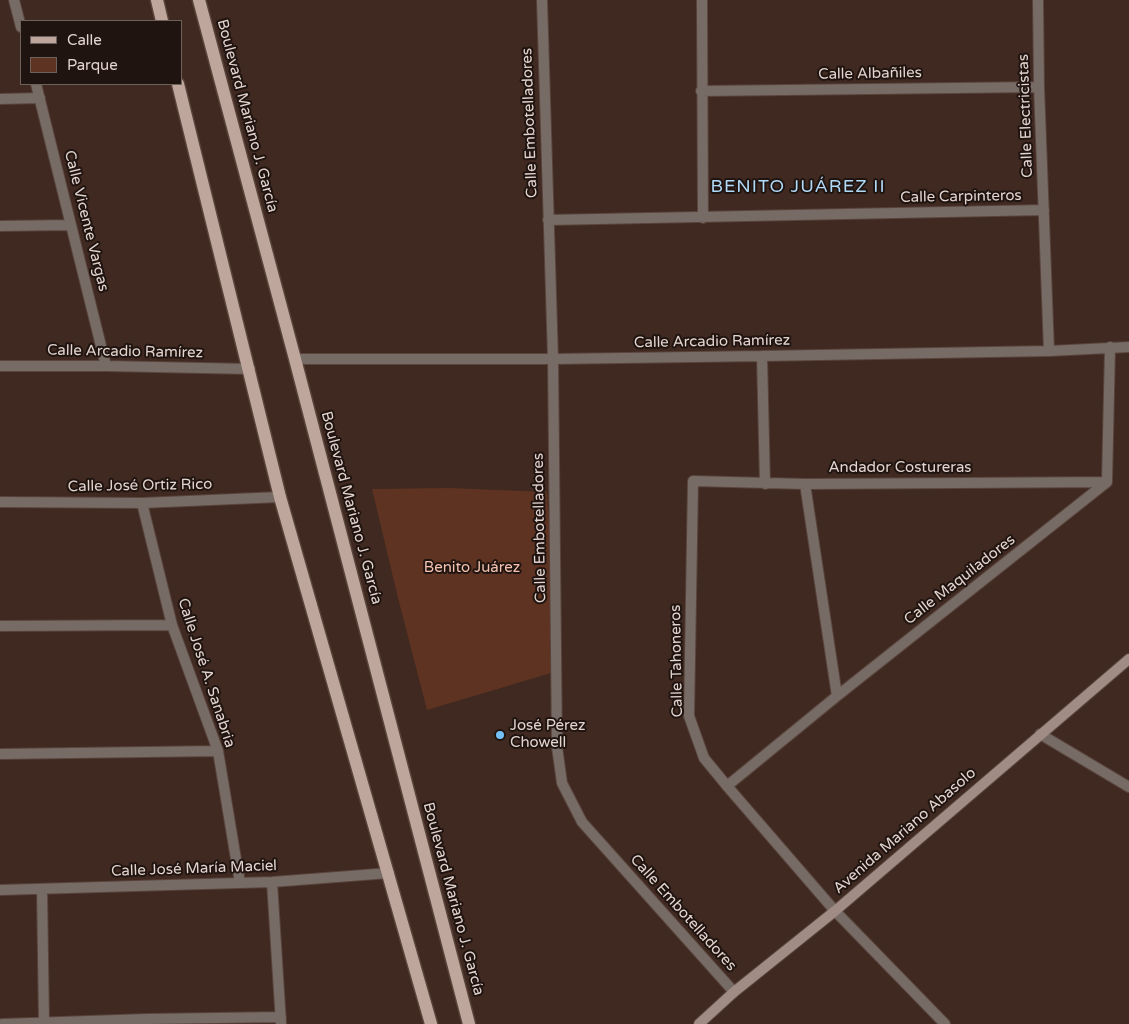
<!DOCTYPE html>
<meta charset="utf-8">
<style>
body{margin:0}
#map{position:relative;width:1129px;height:1024px;overflow:hidden;background:#3f2920;font-family:"Varela Round",sans-serif}
canvas{display:block}
.legend{position:absolute;left:20px;top:20px;width:162px;height:65px;box-sizing:border-box;background:#1f1410;border:1px solid #6d615c;margin:0;padding:6px 9px;list-style:none;font-size:15px;color:#e3d4ce}
.legend li{display:flex;align-items:center;gap:10px;height:25px}
.legend b{width:25px;border:1px solid #6d615c}
</style>
<div id="map">
<canvas width="1129" height="1024"></canvas>
<ul class="legend">
<li><b style="height:6px;background:#bfa69d"></b>Calle</li>
<li><b style="height:14px;background:#5e3322"></b>Parque</li>
</ul>
</div>
<script>
const ctx = document.querySelector('canvas').getContext('2d');
ctx.lineJoin = 'round';
function fillPath(path, color) { ctx.fillStyle = color; ctx.fill(path, 'evenodd'); }
function stroke(path, color, width, dash) { ctx.strokeStyle = color; ctx.lineWidth = width; ctx.lineCap = dash ? 'butt' : 'round'; ctx.setLineDash(dash || []); ctx.stroke(path); }
function label(font, color, halo, rows, align = 'center') {
  ctx.font = font + ' "Varela Round",sans-serif'; ctx.lineWidth = 4; ctx.setLineDash([]); ctx.textBaseline = 'middle'; ctx.strokeStyle = halo; ctx.fillStyle = color; for (const [text, x, y, turn = 0] of rows) {
    ctx.save(); ctx.translate(x, y); ctx.rotate((+turn || 0) * Math.PI / 180); ctx.textAlign = isNaN(turn) ? turn : align; if (halo) ctx.strokeText(text, 0, 0); ctx.fillText(text, 0, 0); ctx.restore();
  }
}
fillPath(new Path2D(`
 M450 488 547 492 551 556V673L427 710 398 598 372 489Z`), '#5e3322');
const street = new Path2D(`
 M14 0 21 27
 M542 0 553 359 557 747 562 783 582 822 734 992
 M702 0 703 218
 M1038 0 1039 87 1049 351
 M36 84 106 366
 M701 91 1039 87
 M0 99 40 98
 M548 220 1044 210
 M0 226 71 225
 M762 356 765 484
 M295 359H553L762 356 1049 351 1129 347
 M0 366H106L250 369
 M805 484 837 696
 M0 502 142 503 280 497
 M142 503 172 625 218 751 240 883
 M0 626 172 625
 M1040 734 1129 787
 M0 754 218 751
 M727 786 837 696 1107 482 1110 347
 M272 882 281 1023
 M42 889 44 1023
 M0 890 272 882 389 873
 M2 1024 147 1019 281 1017
 M945 1024 835 911 727 786 704 758 689 716 693 481 805 484 1107 482`);
const secondary = new Path2D(`
 M699 1024 734 992 835 911 1129 659`);
const primary = new Path2D(`
 M157 0 162 21
 M199 0 295 359 469 1024
 M178 84 280 497 431 1024`);
stroke(street, '#59443c', 12);
stroke(secondary, '#59443c', 12);
stroke(primary, '#59443c', 15);
stroke(street, '#776b66', 10);
stroke(secondary, '#a08c85', 10);
stroke(primary, '#bfa69d', 12);
for (const [x, y, r, color] of [
 [500,735,5,"#75c0f6"]
]) { const dot = new Path2D(); dot.arc(x, y, r, 0, 2 * Math.PI); ctx.fillStyle = color; ctx.fill(dot); stroke(dot, '#1f1410', 2); }
label('15px', '#e3d4ce', '#1f1410', [
 ["Calle Albañiles",870,74,-1],
 ["Boulevard Mariano J. García",247,116,75],
 ["Calle Electricistas",1026,116,-92],
 ["Calle Embotelladores",530,123,-92],
 ["Calle Carpinteros",961,197,-1],
 ["Calle Vicente Vargas",86,221,76],
 ["Calle Arcadio Ramírez",712,342,-1],
 ["Calle Arcadio Ramírez",125,352,1],
 ["Andador Costureras",900,468],
 ["Calle José Ortiz Rico",140,486,-1],
 ["Boulevard Mariano J. García",351,508,75],
 ["Calle Embotelladores",540,528,-91],
 ["Calle Maquiladores",960,580,-38],
 ["Calle Tahoneros",677,661,-91],
 ["Calle José A. Sanabria",206,673,72],
 ["Avenida Mariano Abasolo",905,831,-41],
 ["Calle José María Maciel",194,869,-2],
 ["Boulevard Mariano J. García",453,899,75],
 ["Calle Embotelladores",683,913,48]
]);
label('15px', '#f4c2af', '#1f1410', [
 ["Benito Juárez",472,568]
]);
label('15px', '#e3d4ce', '#1f1410', [
 ["José Pérez",510,726],
 ["Chowell",510,743]
], 'left');
ctx.letterSpacing = '1px';
label('18px', '#b1d9f8', '#1f1410', [
 ["BENITO JUÁREZ II",798,187]
]);
ctx.letterSpacing = '0px';
</script>
